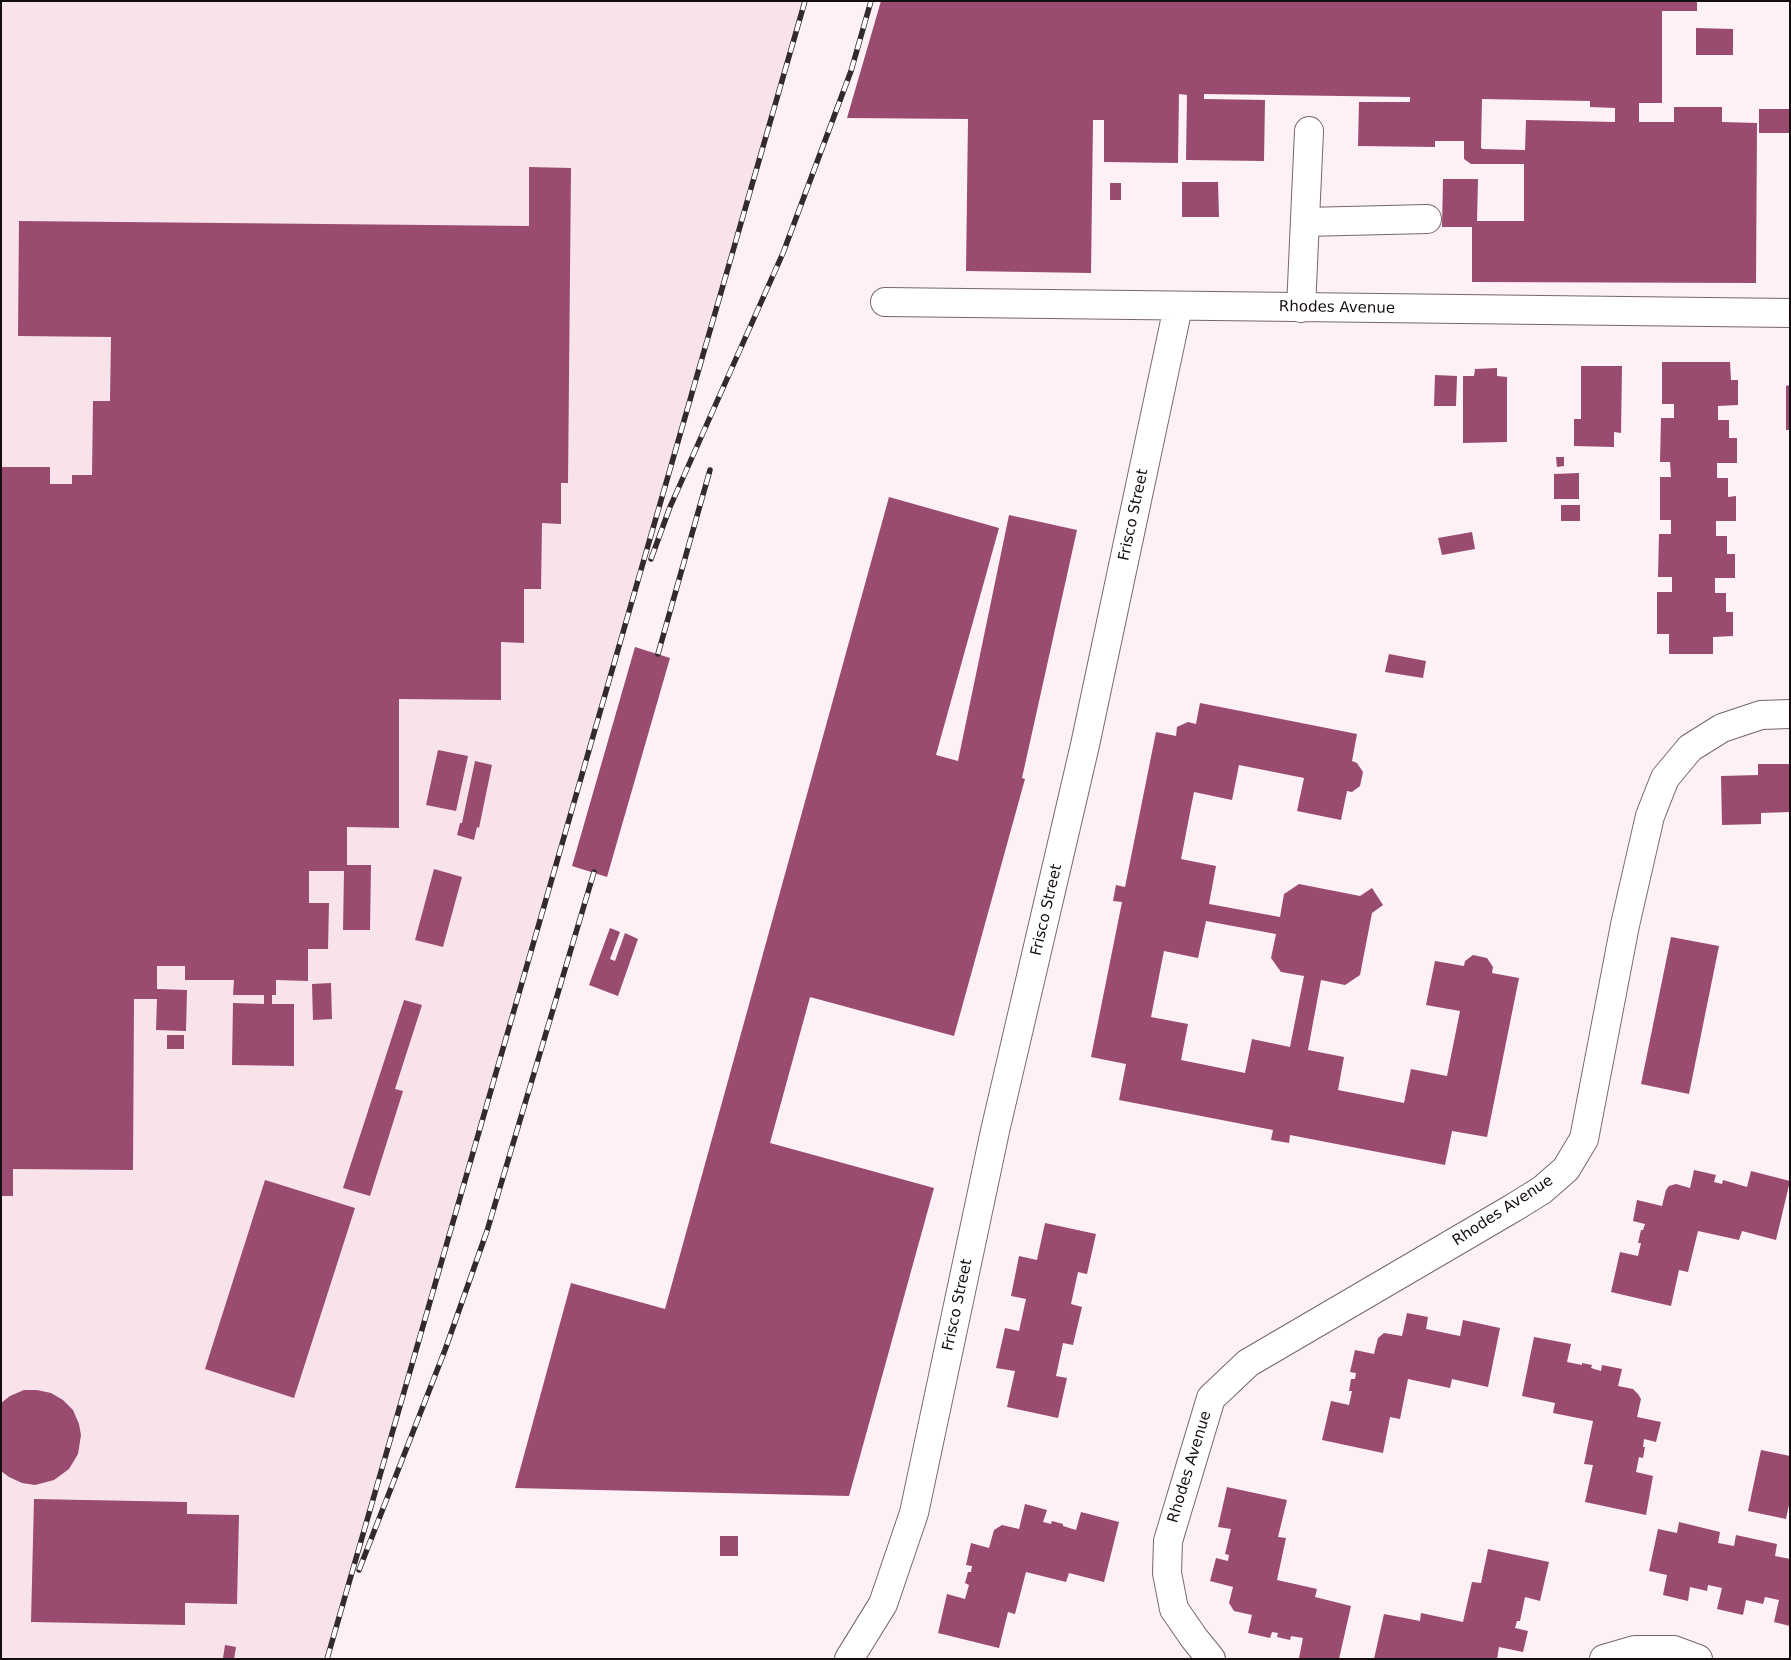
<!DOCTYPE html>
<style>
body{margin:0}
#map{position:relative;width:1791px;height:1660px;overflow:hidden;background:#fdf1f6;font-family:"DejaVu Sans",sans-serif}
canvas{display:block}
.frame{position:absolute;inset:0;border:2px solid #150e11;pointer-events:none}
</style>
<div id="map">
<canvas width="1791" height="1660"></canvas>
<div class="frame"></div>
</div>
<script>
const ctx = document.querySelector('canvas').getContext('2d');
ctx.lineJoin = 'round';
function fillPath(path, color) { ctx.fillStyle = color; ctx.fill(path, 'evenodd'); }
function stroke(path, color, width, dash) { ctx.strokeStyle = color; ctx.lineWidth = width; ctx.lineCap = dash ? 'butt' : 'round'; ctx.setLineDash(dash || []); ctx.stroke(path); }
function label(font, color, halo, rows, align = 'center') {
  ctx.font = font + ' "DejaVu Sans",sans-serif'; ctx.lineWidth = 5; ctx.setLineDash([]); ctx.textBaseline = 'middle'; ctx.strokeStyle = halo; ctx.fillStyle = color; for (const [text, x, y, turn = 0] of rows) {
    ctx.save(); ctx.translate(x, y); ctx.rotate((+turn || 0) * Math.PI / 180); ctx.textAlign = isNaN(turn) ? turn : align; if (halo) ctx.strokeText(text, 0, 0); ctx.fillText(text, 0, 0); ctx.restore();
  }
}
fillPath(new Path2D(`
 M1 1H805L327 1659H1Z`), '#f8e3eb');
fillPath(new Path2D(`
 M881 1H1697V11H1662V103H1639V122H1674V107H1722V122L1757 123 1756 283 1472 282V227H1442L1443 179H1478L1477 221H1524V164H1471L1464 159V141H1435V147L1358 146 1359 102H1410V97L1204 94V99L1265 100 1264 161 1186 160 1187 95 1179 94 1178 163 1104 162V120H1093L1091 273 966 271 968 119 847 118ZM1482 99 1590 101V107L1615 108V122L1526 120 1525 150 1483 149 1481 148Z
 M1696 28 1733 29V55H1696Z
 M1759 109H1790V133H1759Z
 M529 167 571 168 568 483H561V524L542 523 541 589H524V643L501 642V700L399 699V828L347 827V865H371L370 930H343L344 871H309V903H329L328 949H308V981L276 980V995H272V1004H294V1066L232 1065 233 1003 264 1004V995H233L234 980H185V966H157V989L187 990 186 1031 156 1030 157 999H134L133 1170 13 1169V1196H1V467H50V484H72V475H92L93 401H110L111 337 18 336 19 221 529 226Z
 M1182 182H1218L1219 217H1182Z
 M1110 183H1121V200H1110Z
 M1662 362H1730L1731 380H1738V405L1718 406V420H1729V438H1737V463H1717V478H1728V497L1736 496V521H1716V536H1727V554H1735V578H1715V593H1726V612H1733V636L1713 637V654H1669V634H1657V592H1672V577H1658L1659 534H1671V520H1660V477H1671L1670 462H1660L1661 418H1674V404H1662Z
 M1581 366H1622L1621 433 1614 432V447L1574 446V419H1581Z
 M1497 368V376L1507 377V442L1463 443V376H1474L1475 369Z
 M1435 375 1457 376 1456 406H1434Z
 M1790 385V430H1786V386Z
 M1556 457H1564V466L1557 467Z
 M1579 473V499H1554V474Z
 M889 497 999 528 936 755 958 761 1009 515 1077 530 1022 778 1025 779 954 1036 810 997 770 1143 934 1188 849 1496 515 1488 571 1283 665 1309Z
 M1561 505H1580V521H1561Z
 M1472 532 1475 549 1442 555 1438 538Z
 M635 647 670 658 607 877 572 866Z
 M1389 654 1426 661 1423 678 1385 672Z
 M1200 703 1357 734 1352 761 1357 763 1363 772 1360 786 1352 792 1347 791 1341 820 1297 811 1304 778 1239 765 1232 800 1194 792 1181 859 1216 866 1209 904 1280 917 1284 894 1299 884 1360 896 1372 888 1383 905 1372 913 1360 975 1345 985 1321 980 1308 1050 1344 1057 1338 1090 1404 1103 1411 1069 1447 1076 1460 1011 1426 1005 1435 961 1464 966 1465 961 1473 955 1487 958 1493 967 1492 973 1519 978 1487 1137 1452 1131 1445 1165 1290 1135 1289 1143 1271 1140 1273 1130 1119 1100 1126 1064 1091 1057 1122 902 1113 901 1116 885 1125 887 1156 732 1176 736 1177 727 1188 722 1196 724ZM1206 921 1276 934 1271 958 1281 972 1304 976 1290 1047 1252 1039 1245 1073 1181 1060 1188 1024 1151 1017 1164 951 1198 958Z
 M438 750 468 756 456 811 426 805Z
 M475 761 492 765 479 828 477 827 474 840 457 835 460 823H462Z
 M1758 764H1790V812L1761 813V824L1722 825 1721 776 1758 775Z
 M434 869 462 877 443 947 415 940Z
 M610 928 620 932 610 959 615 961 625 933 638 939 618 996 589 985Z
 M1671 937 1719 946 1689 1094 1641 1084Z
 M331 983 332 1019 313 1020 312 984Z
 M404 1000 422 1005 395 1089 403 1091 370 1196 343 1188Z
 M167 1035H184V1049H167Z
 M1694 1170 1716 1175 1714 1182 1722 1184 1723 1180 1747 1187 1751 1171 1790 1181 1776 1240 1742 1231 1739 1240 1698 1231 1688 1272 1679 1270 1671 1306 1611 1292 1620 1252 1638 1256 1641 1243H1638L1641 1230H1643L1645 1224 1633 1221 1637 1200 1662 1206 1666 1190 1669 1186 1676 1184 1690 1188Z
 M265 1180 355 1208 294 1398 205 1369Z
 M1045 1223 1096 1234 1087 1274 1078 1272 1071 1304 1082 1307 1073 1345 1063 1343 1056 1376 1067 1378 1058 1418 1007 1407 1015 1371 996 1368 1005 1328 1019 1331 1026 1299 1011 1296 1019 1256 1037 1260Z
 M1407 1313 1428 1317 1426 1329 1460 1336 1463 1320 1500 1328 1488 1387 1452 1379 1450 1388 1408 1379 1400 1419 1390 1417 1383 1453 1322 1440 1331 1401 1349 1405 1352 1391H1349L1351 1379H1355L1356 1373 1350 1372 1355 1350 1374 1354 1378 1338 1384 1333 1402 1336Z
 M1534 1337 1571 1344 1567 1362 1582 1365V1363L1592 1365 1591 1368 1601 1371 1602 1365 1622 1369 1618 1386 1633 1389 1638 1394 1641 1399 1637 1417 1661 1422 1656 1442 1644 1439 1643 1447H1645L1643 1458 1639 1457 1636 1472 1653 1476 1646 1515 1585 1502 1593 1465 1584 1464 1593 1421 1553 1413 1555 1403 1522 1396Z
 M24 1390H37L51 1393 63 1400 73 1410 79 1424 81 1435 78 1454 69 1469 54 1480 35 1485 22 1483 9 1477 1 1471V1403L10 1396Z
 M1761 1450 1790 1456V1500L1786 1519 1748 1511Z
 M1227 1487 1287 1500 1278 1537 1286 1538 1277 1580 1317 1589 1315 1597 1351 1606 1339 1659 1299 1658 1303 1638 1291 1636 1290 1640 1277 1637 1278 1633 1272 1632 1270 1638 1248 1633 1252 1615 1234 1611 1229 1603 1233 1587 1210 1581 1216 1558 1228 1561 1229 1555 1225 1554 1231 1529 1218 1527Z
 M34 1499 187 1502V1514L239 1515 237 1604 185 1603V1625L31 1622Z
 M1025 1504 1047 1510 1043 1522 1051 1524 1052 1521 1063 1524V1526L1076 1530 1081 1512 1119 1522 1104 1582 1069 1573 1066 1582 1026 1572 1015 1614 1008 1612 999 1648 938 1633 947 1594 965 1599 969 1585 965 1583 968 1572H971L972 1566 966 1565 971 1543 989 1548 994 1530 1002 1525 1019 1529Z
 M1679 1522 1720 1532 1718 1543 1734 1546 1736 1535 1777 1544 1775 1556 1790 1559V1626L1774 1622 1779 1600 1765 1597 1763 1604 1746 1600 1743 1615 1717 1609 1722 1588 1708 1585 1707 1591 1690 1587 1688 1601 1663 1595 1667 1575 1649 1571 1658 1529 1677 1533Z
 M720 1536H738V1556H720Z
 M1488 1549 1549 1562 1540 1601 1525 1597 1520 1621H1517L1515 1628 1528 1631 1523 1652 1499 1647 1497 1659H1374L1384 1614 1420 1621 1421 1613 1463 1622 1472 1582 1481 1583Z
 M225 1645 236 1647 234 1659 223 1658Z`), '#994b70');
const minor = new Path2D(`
 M1305 222 1427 219
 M885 302 1790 313
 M1301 308 1309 131
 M849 1659 883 1604 914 1513 995 1131 1085 745 1178 307
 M1211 1659 1194 1638 1174 1609 1167 1573 1168 1541 1211 1398 1248 1363 1513 1208 1542 1190 1566 1169 1584 1139 1625 925 1650 816 1665 778 1690 748 1722 728 1761 715 1790 714
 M1604 1659 1635 1650H1674L1698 1659`);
stroke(minor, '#77666c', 30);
stroke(minor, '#fff', 28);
const rail = new Path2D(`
 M651 559 670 507 783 253 851 71 871 1
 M658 654 710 470
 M359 1570 445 1350 487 1231 594 872
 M327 1659 805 1`);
stroke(rail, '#322a2e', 5.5);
stroke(rail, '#fff', 4, [11]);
label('15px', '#150e11', '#fff', [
 ["Rhodes Avenue",1337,308,1],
 ["Frisco Street",1134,515,-78],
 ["Frisco Street",1047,910,-77],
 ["Rhodes Avenue",1503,1211,-33],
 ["Frisco Street",958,1305,-78],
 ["Rhodes Avenue",1190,1467,-73]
]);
</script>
